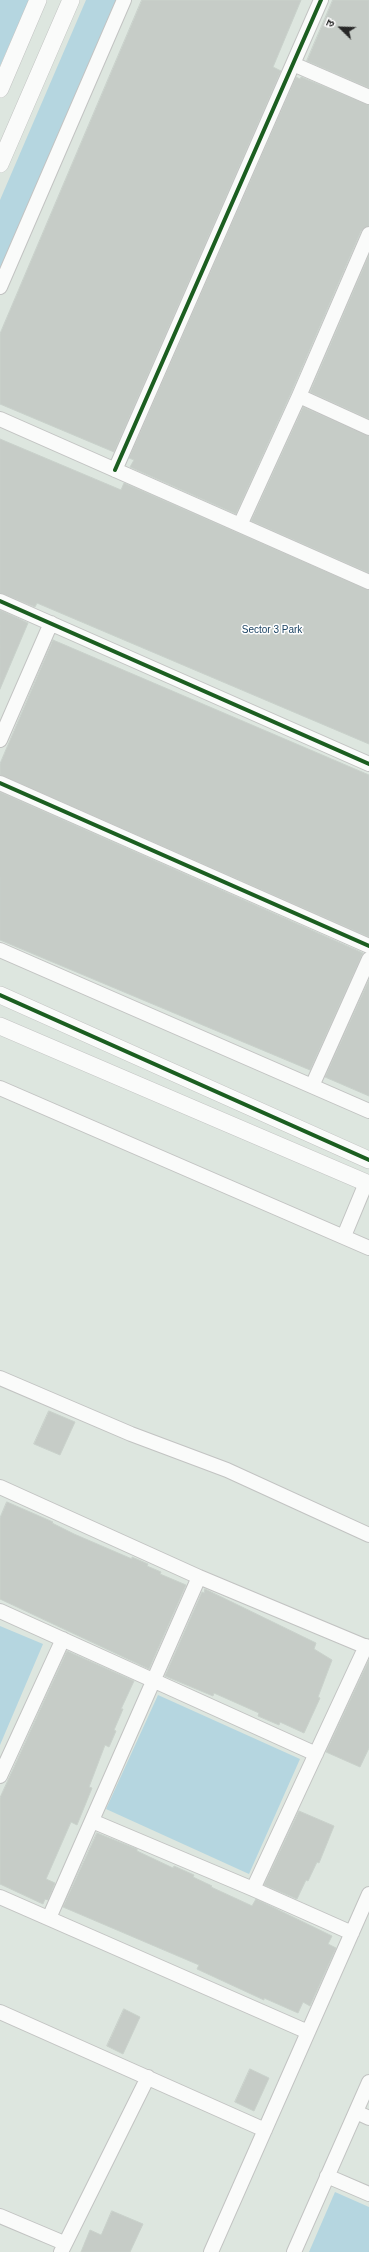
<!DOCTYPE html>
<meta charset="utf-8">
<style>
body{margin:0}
#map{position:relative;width:369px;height:2252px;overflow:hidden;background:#dde6df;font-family:Helvetica,"Noto Sans Devanagari",sans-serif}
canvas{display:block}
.north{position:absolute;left:321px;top:8px;width:40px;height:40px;-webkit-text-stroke:3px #fff;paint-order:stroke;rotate:293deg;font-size:11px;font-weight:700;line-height:16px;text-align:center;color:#272727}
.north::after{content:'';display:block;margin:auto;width:14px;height:18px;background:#272727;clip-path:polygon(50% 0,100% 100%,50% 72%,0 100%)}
</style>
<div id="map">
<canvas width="369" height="2252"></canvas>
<div class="north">उ</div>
</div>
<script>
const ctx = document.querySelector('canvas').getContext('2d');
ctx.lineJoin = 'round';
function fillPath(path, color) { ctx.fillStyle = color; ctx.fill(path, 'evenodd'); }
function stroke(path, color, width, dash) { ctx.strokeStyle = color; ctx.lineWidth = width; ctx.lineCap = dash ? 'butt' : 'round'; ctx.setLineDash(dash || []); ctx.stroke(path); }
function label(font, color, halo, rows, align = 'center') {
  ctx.font = font + ' Helvetica,sans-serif'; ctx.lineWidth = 3; ctx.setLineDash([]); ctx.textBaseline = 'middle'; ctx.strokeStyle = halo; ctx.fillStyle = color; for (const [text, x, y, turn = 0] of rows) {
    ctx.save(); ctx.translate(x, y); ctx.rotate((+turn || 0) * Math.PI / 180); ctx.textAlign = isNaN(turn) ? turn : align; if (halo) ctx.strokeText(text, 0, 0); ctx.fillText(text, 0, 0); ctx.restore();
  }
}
fillPath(new Path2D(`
 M0 0H29L0 66Z
 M86 0H117L0 271V200Z
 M0 1626 43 1644 0 1745Z
 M158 1695 300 1759 249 1874 106 1809Z
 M335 2192 369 2207V2252H309Z`), '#b5d6e0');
const building = new Path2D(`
 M142 0H301L273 67 281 71 114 452 0 404V334Z
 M333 0H369V88L307 61Z
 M296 77 300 79 301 77 369 105V226L361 231 291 393 236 514 130 467 134 460 129 458Z
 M369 255V419L310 392Z
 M303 407 369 436V573L251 521Z
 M0 439 121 490 124 483 369 590V744L37 603 35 607 0 593Z
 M0 610 28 623 0 689Z
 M53 640 369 775V937L0 775V764Z
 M0 792 363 953 310 1070 0 940Z
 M369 980V1096L325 1077Z
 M49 1411 75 1422 60 1455 34 1444Z
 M7 1502 53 1522 52 1523 74 1534 132 1559V1557L148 1564 147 1566 161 1572 160 1574 186 1585 149 1669 0 1599V1518Z
 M205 1589 316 1643 314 1649 332 1660 318 1697 320 1698 304 1733 280 1722 279 1725 258 1716 259 1713 214 1693 213 1696 165 1676 202 1592 204 1593Z
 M67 1651 134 1681 121 1709H123L114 1730 116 1731 109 1747 105 1745 89 1787 92 1788 77 1825 71 1822 46 1879 55 1883 48 1900 45 1899 43 1904 0 1884V1798Z
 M369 1660V1748L360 1767 326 1752Z
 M299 1811 334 1826 319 1863 317 1862 308 1881 306 1880 297 1899 264 1885Z
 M97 1833 137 1849V1851L173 1868 174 1866 194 1875 193 1877 212 1886 211 1887 250 1905 252 1906 256 1899 332 1936 328 1944 336 1948 310 2006 303 2002 298 2013 264 1998V2000L197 1969 199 1965 63 1907Z
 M124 2009 140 2017 123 2054 107 2046Z
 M250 2069 269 2078 254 2111 235 2102Z
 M112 2211 143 2224 130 2252H81L90 2230 101 2235Z`);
fillPath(building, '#c6ccc7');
stroke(building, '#c9d1cb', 1);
const minor = new Path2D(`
 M293 64 369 97
 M0 287 124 0
 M299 396 369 428
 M0 419 369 582
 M115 470 321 0
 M240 525 299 396 369 234
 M0 601 369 764
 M0 740 51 623
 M0 783 369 946
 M0 950 369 1111
 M312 1086 369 959
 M0 1088 369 1248
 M344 1236 366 1183
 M0 1378 131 1434 227 1470 369 1535
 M0 1487 199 1577 369 1648
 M0 1611 316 1754
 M0 1776 63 1639
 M92 1821 253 1889 352 1933
 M253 1889 366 1646
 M0 1897 308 2032
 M49 1918 199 1577
 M0 2012 265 2130
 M356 2112 369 2118
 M327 2176 369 2194
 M0 2216 64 2243
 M61 2252 148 2077
 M211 2252 369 1894
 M294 2252 369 2082`);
const tertiary = new Path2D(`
 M0 89 38 0
 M0 164 71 0
 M0 995 369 1160
 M0 1026 369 1184`);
stroke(minor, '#c2c3c2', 16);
stroke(tertiary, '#c2c3c2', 18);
stroke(minor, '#fafbfa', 14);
stroke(tertiary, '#fafbfa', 17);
stroke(new Path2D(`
 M115 470 321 0
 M0 601 369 764
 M0 783 369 946
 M0 995 369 1160`), '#1b5e20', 4);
label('10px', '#1a4262', '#fff', [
 ["Sector 3 Park",272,630]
]);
</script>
